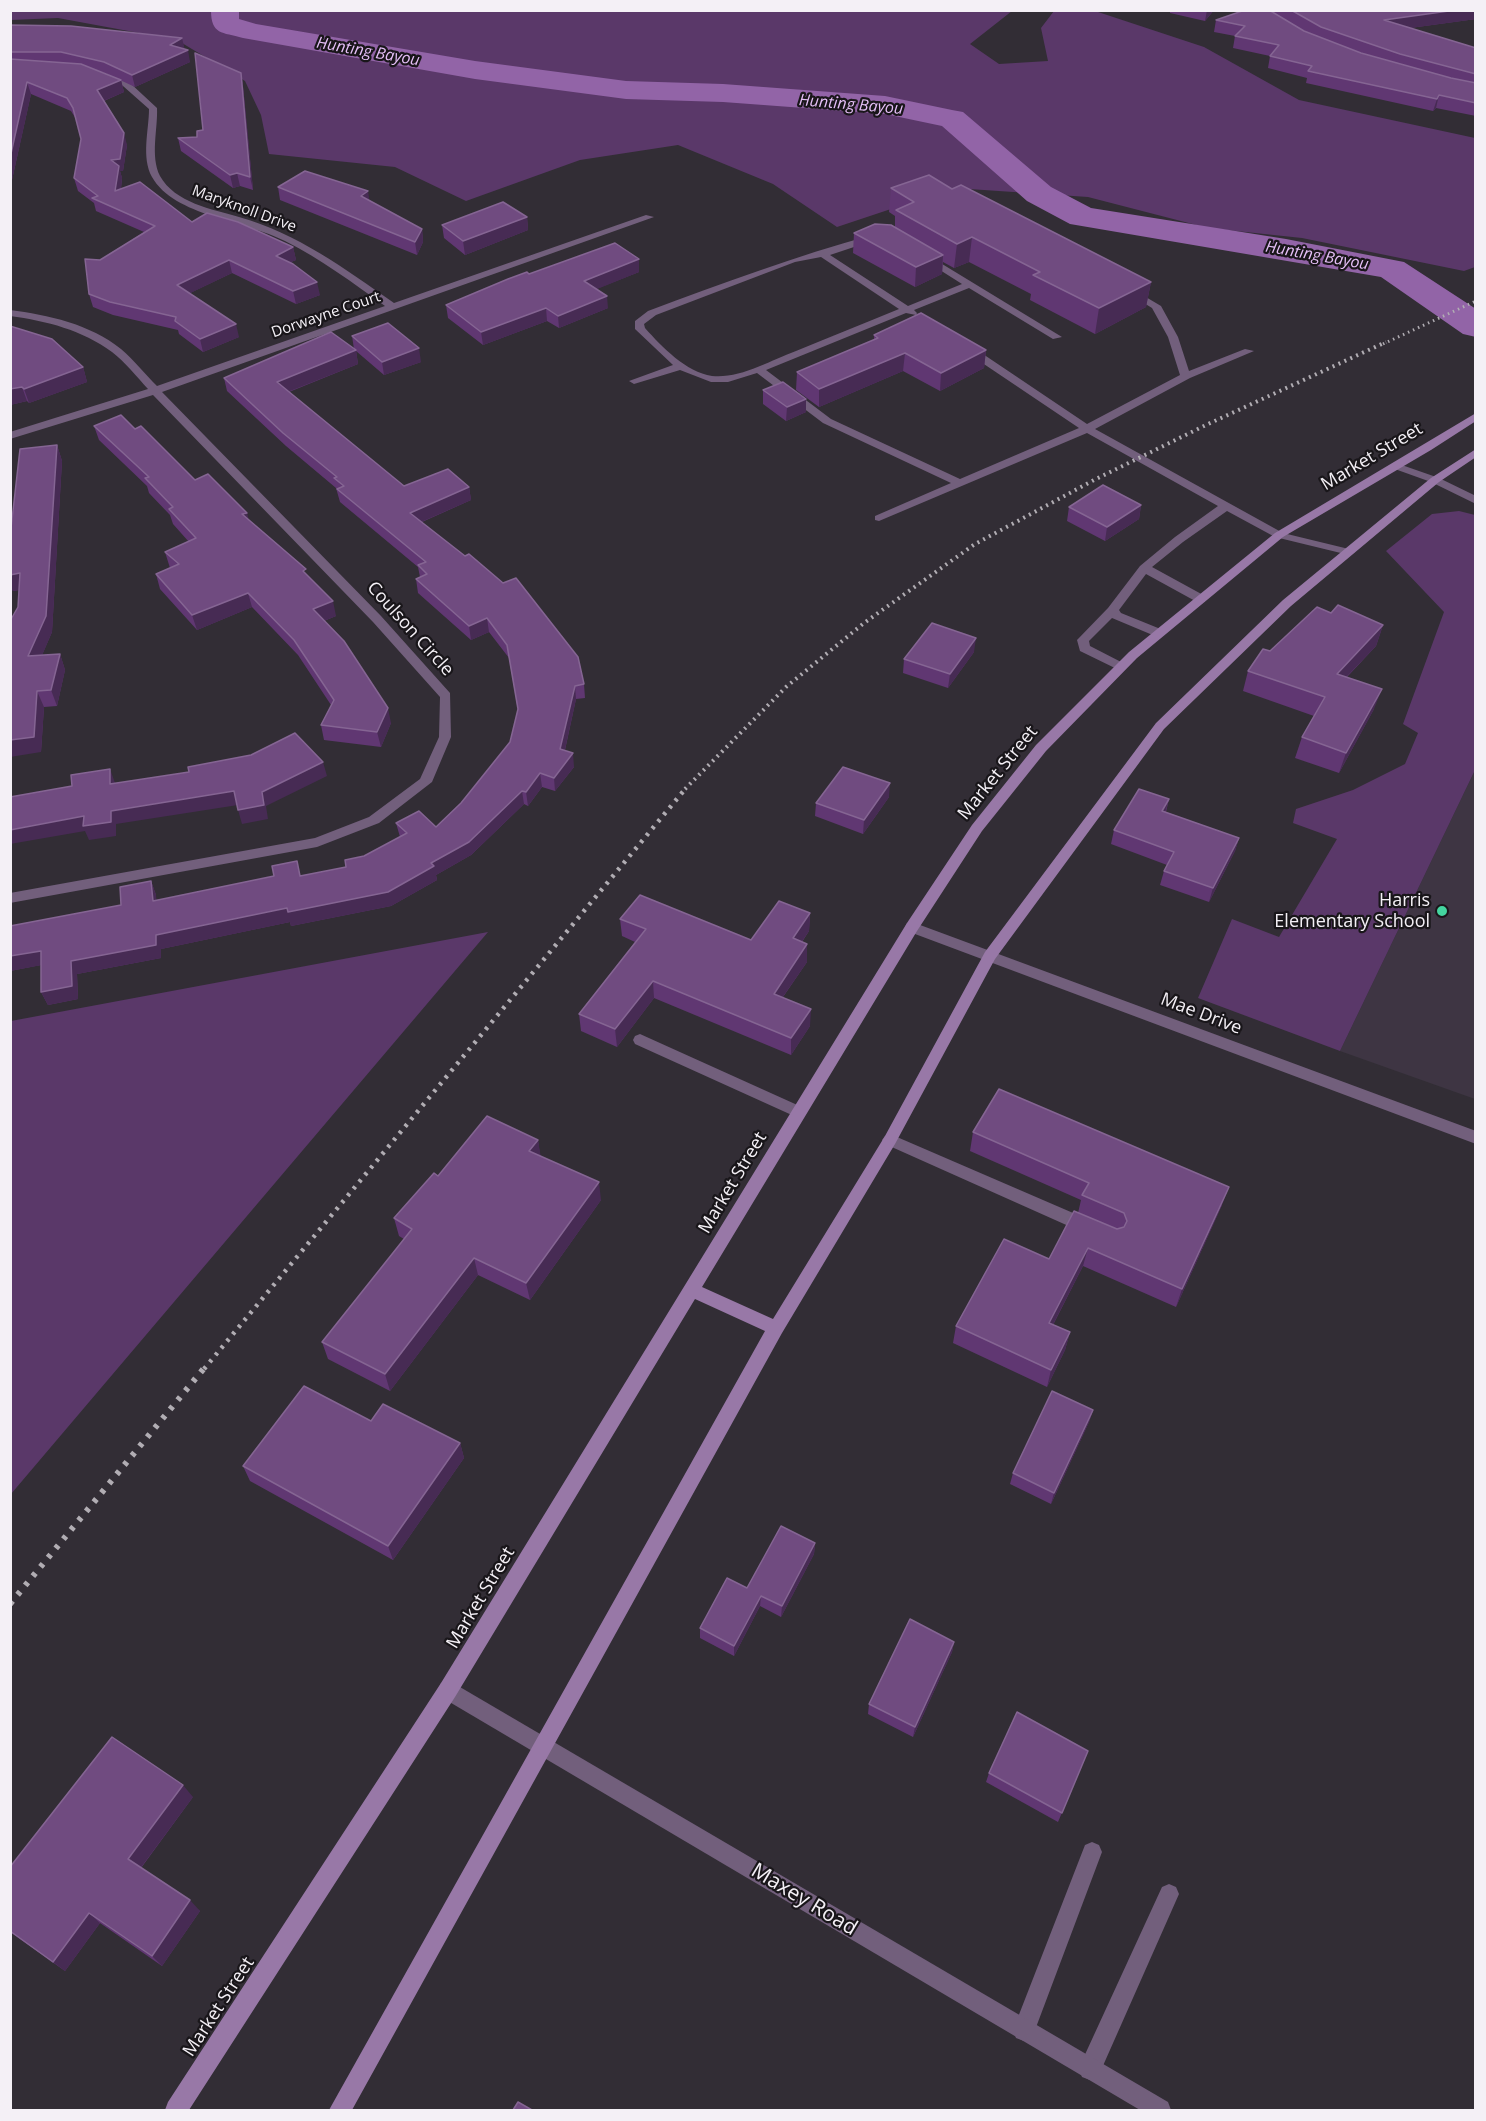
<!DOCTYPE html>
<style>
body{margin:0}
#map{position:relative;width:1486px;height:2121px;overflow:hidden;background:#322d35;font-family:"Open Sans",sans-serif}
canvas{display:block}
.frame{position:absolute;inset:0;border:12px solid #f4f0f6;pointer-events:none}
</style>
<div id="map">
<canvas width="1486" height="2121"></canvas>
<div class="frame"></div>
</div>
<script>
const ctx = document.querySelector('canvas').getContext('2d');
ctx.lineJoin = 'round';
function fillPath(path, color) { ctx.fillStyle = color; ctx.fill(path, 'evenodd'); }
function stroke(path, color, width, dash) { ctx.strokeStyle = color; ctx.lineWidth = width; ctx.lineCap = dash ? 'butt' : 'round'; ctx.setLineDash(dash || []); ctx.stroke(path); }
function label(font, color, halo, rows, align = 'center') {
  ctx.font = font + ' "Open Sans",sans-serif'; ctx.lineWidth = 4.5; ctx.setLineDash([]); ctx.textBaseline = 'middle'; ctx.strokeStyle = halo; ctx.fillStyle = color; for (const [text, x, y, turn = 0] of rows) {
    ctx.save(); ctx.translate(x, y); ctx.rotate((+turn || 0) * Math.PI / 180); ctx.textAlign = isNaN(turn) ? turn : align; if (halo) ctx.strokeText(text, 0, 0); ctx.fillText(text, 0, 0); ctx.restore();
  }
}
fillPath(new Path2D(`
 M1475 770V1099L1340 1051Z`), '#3e3543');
fillPath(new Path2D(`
 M10 11H1012L970 44 999 64 1048 61 1041 28 1054 11H1095L1204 47 1299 100 1475 138V267L1464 271 1302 238 1208 228 1088 197 954 188 837 227 773 184 678 145 580 160 466 201 395 167 269 154 261 115 245 81 177 40 58 18 11 20Z
 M1459 511 1475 515V770L1340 1051 1198 998 1232 919 1279 937 1337 839 1293 823 1296 809 1353 790 1405 764 1418 733 1403 724 1444 612 1386 551 1432 514Z
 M488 932 11 1494V1021Z`), '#5a3869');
fillPath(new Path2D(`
 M211 10H239V19L256 24 475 61 626 81 723 84 885 96 952 110 963 112 1051 187 1091 208 1286 239 1404 262 1476 309V337L1463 334 1381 277 1070 224 1027 201 942 126 885 114 723 102 626 99 475 79 243 38C222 32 211 35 211 10Z`), '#9264a7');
fillPath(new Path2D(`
 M872 235 877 238 875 240 830 255 908 306 962 284 921 258 929 256 1062 337 1053 339 969 288 914 310 917 313 916 315 906 313 766 370 831 419 960 479 1079 428 966 352V348H974L1087 424 1180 375 1168 337 1152 308 1126 292 1134 290 1161 306 1178 337 1189 371 1245 349 1254 351 1190 378 1095 429 1283 533 1353 550 1355 552 1349 555 1275 537 1227 511 1183 542 1152 567 1205 596V602H1197L1146 574 1119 610 1121 613 1163 630V636H1155L1112 618 1089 641 1090 646 1125 664 1127 667 1121 671 1080 651 1077 640 1108 608 1140 566 1175 537 1218 506 1087 433 879 521 875 520V516L951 483 823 423 757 373 728 382H711L680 370 634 384 629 381 673 365 635 329V321L648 311C723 283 796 256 872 235ZM821 257 899 309C865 323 830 337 796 351 771 360 740 379 712 376 686 372 662 347 645 328L644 324 656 315 795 262Z
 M640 1034 804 1108 807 1112 804 1116H794L635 1044 633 1040 635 1036Z
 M1092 1842 1099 1845 1102 1852 1035 2030 1032 2038 1024 2041 1016 2038 1013 2030 1085 1845Z
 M1169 1884 1176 1887 1179 1894 1098 2077 1090 2080 1082 2077 1079 2069 1082 2061 1162 1887Z`), '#725f7c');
fillPath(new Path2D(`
 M99 73 129 82 157 108C158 129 150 156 160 176 175 203 212 209 239 217 297 233 345 269 394 303L646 215 654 217 162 392 381 616 450 693 451 737 432 782 379 823 317 847 10 903V893L315 838 369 817 420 779 439 737 440 697 373 622 153 395 10 439V432L148 389C137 377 125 362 112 352 82 330 47 321 10 316V310C48 315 90 324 121 349 134 360 145 374 157 386L385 306C353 283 321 259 285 241 246 221 174 216 152 177 141 157 149 130 149 109L123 86 99 77Z
 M1396 463 1439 478 1476 496V504L1431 482 1392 468 1391 466Z
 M912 922 1476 1131V1144L907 931 905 927 907 923Z
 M890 1134 1094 1222 1096 1227 1094 1232 1088 1234 1082 1232 885 1144 882 1140 885 1136Z`), '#725f7c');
fillPath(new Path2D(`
 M448 1680 1168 2102 1171 2110H1140L441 1697 438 1690 441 1683Z`), '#725f7c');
fillPath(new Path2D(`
 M1476 413V421L1431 450 1283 537 1137 658 1046 751 982 831 917 931 702 1287 773 1319 885 1136 985 952 1156 723 1283 600 1431 478 1476 449V457L1439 482 1291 606 1164 729 995 959 895 1144 782 1333 352 2110H329L765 1331 695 1299 455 1697 189 2110H165L168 2102 441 1683 907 923 972 825 1036 745 1129 652 1275 533Z`), '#9878a7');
stroke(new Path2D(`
 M1383 344 1476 301`), '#b1adb3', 3, [1.5, 4]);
stroke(new Path2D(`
 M685 789 786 687 864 623 975 544 1094 480 1206 425 1386 342`), '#b1adb3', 4, [2, 4.5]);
stroke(new Path2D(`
 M204 1369 686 788`), '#b1adb3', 4.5, [3, 6]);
stroke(new Path2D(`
 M10 1604 205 1367`), '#b1adb3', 6, [4, 8]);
fillPath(new Path2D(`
 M1170 10H1214L1205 21 1170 13Z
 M1273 10H1476V19L1410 28 1476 48V116L1436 108 1433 111 1306 83 1307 78 1268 68 1270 56 1233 48 1235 36 1214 32 1216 20 1272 13Z
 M10 25 182 38 184 49 190 62 135 87 107 74 101 72 121 80 124 92 104 101 127 145 123 171H120L122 178 121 189 192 222 293 247 296 260 291 262 320 295 296 304 232 273 190 293 239 337 203 352 179 334 178 330 113 315 93 307 89 294 100 260 144 232 96 211 94 203 78 191 74 178 81 139 76 119 71 111 31 94 10 189Z
 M241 73 243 86 253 190 240 186 233 188 181 151 178 138 197 137Z
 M278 187 422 229 423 242 417 255 280 200Z
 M891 188 952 189 1151 282 1146 307 1095 334 1030 300 1031 294 969 262 954 268 943 262 942 274 915 287 853 253 854 233 895 227V216L889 212Z
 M527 217 528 230 465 255 444 238 442 225Z
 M639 259V272L596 289 608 308 559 328 547 321 483 345 448 318 446 305 529 274Z
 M10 326 83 367 87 382 29 403 27 401 10 405Z
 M874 335 986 350 984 368 940 391 903 371 819 407 796 390 797 372 874 340Z
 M352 336 421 362 384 375 356 351 358 364 289 392 404 486 469 487 471 500 422 522 584 684 585 698 576 699 565 750 574 767 555 791 542 787 528 806 524 804 471 855 436 875 437 880 391 906 291 926 290 922 161 949V958L77 974 78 999 48 1005 41 992V965L10 971V926L121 905 151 881 156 895V900L301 876 346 867 364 856 400 837 396 823 436 827 461 803 510 742 518 711 509 658 489 632 471 640 418 593 416 579 420 577 418 567 340 502 336 488 286 446 227 391 224 378 354 349Z
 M763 390 806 412 786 421 763 404Z
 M94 426 135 429 195 480 249 520 308 576 336 616 324 621 391 723 381 747 324 740 321 725 331 705 298 655 252 607 197 630 160 589 156 574 170 568 165 552 189 542 173 524 170 515 149 493 147 486 99 440Z
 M57 445 62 461 52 632 42 655 60 654 65 670 57 706 44 707 41 752 18 607 19 590 13 591 10 586V537Z
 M1141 505 1139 519 1105 541 1067 521 1069 507Z
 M1331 613 1383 625 1376 646 1347 677 1374 709 1339 773 1295 758 1302 737 1314 716 1243 691 1248 671 1270 651Z
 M974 652 948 688 903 673 904 659Z
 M889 797 863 834 815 816 816 803Z
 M1169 799 1166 812 1239 838 1235 851 1209 902 1160 885 1164 871 1167 865 1111 844 1114 830Z
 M810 913 809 931 802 942 807 944V962L783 997 810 1026 791 1055 654 998 617 1047 581 1031 579 1014 635 942 622 936 620 919 751 940Z
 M973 1132 1222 1205 1176 1307 1083 1266 1053 1325 1070 1332 1065 1350 1047 1387 953 1343 956 1326 1049 1259 1078 1213 1081 1200 970 1151Z
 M538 1140 540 1156 601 1200 530 1300 478 1275 390 1391 328 1359 322 1342 404 1239 399 1236 394 1218 438 1176Z
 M1093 1410 1089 1422 1051 1504 1010 1484 1013 1473Z
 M371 1421 460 1443 464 1458 393 1560 250 1481 243 1466Z
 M815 1543 814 1554 781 1617 760 1606 734 1656 700 1638V1628L747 1588Z
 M954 1642 952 1652 913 1737 868 1714 869 1704Z
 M1088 1751 1058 1822 986 1782 989 1773Z
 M193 1797 141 1868 200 1911 162 1966 100 1923 65 1971 10 1932V1867Z`), '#603772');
fillPath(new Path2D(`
 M1207 10H1214L1205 21Z
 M1456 10H1476V19L1381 32 1384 20Z
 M182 38 185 50 170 45Z
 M188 50 190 62 135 87 132 75Z
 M241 73 243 86 253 190 250 177Z
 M121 80 124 92 101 102 97 90Z
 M27 82 31 94 10 189V158Z
 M1439 95 1436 108 1433 111 1437 99Z
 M124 133 127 145 123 171H120L122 178 119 203 115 191 111 160Z
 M237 173 240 186 233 188 230 175Z
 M368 191 370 204 361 196Z
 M527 217 528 230 465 255 463 241Z
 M422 229 423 242 417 255 415 242Z
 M972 237 969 262 954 268 957 244Z
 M293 247 296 260 278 268 276 256Z
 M943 255 942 274 915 287 916 267Z
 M639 259V272L585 294 584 281Z
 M229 260 232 273 180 298 177 285Z
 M317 282 320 295 296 304 293 291Z
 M1151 282 1146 307 1095 334 1099 308Z
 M607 296 608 308 559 328 558 316Z
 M546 308 547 321 483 345 481 332Z
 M236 324 239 337 203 352 200 339Z
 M419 348 421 362 384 375 382 362Z
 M356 350 358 364 280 395 277 382Z
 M986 350 984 368 940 391 941 373Z
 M905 353 903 371 819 407V389Z
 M83 367 87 382 29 403 24 389Z
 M22 387 27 401 10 405V389Z
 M806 399V412L786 421 787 407Z
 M57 445 62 461 52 632 35 672 28 656Z
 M469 487 471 500 412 526 410 513Z
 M1141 505 1139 519 1105 541 1107 527Z
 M247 513 251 527 242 514Z
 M20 573 25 589 13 591 10 586V575Z
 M248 593 252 607 197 630 192 615Z
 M333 601 336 616 316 624 313 609Z
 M487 618 489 632 471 640 469 626Z
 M1383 625 1376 646 1330 694 1337 674Z
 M976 638 974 652 948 688 950 674Z
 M60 654 65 670 57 706 51 690Z
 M575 686 576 699 562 763 560 749Z
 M1382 689 1374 709 1339 773 1346 753Z
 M37 691 44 707 41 752 10 757V740Z
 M388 708 391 723 381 747 377 732Z
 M573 753 574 767 555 791 554 778Z
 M323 762 327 776 266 806 268 819 242 824 238 810 262 792Z
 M110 769 115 783 110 784Z
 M540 773 542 787 528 806 526 792Z
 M890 783 889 797 863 834 864 820Z
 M234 791 238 805 116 824V836L89 840 85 831 10 844V830L111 811Z
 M522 791 524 804 471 855 436 875 437 880 391 906 291 926 290 922 161 949V958L77 974 78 999 48 1005 41 992 71 961 156 935 431 863Z
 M1169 799 1165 813 1162 811Z
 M1239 838 1235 851 1209 902 1213 888Z
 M151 881 156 895 158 915 153 901Z
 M810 913 809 931 792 956 793 938Z
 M807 944V962L773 1011 774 994Z
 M41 951 47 964 10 971V956Z
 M653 981 654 998 617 1047 615 1029Z
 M811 1009 810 1026 791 1055V1038Z
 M538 1140 541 1158 529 1151Z
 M599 1182 601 1200 530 1300 526 1283Z
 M1229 1187 1222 1205 1176 1307 1182 1289Z
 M1088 1248 1083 1266 1045 1340 1049 1323Z
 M474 1258 478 1275 390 1391 385 1374Z
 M1070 1332 1065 1350 1047 1387 1051 1370Z
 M1093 1410 1089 1422 1051 1504 1054 1493Z
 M460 1443 464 1458 393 1560 388 1546Z
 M815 1543 814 1554 781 1617 782 1606Z
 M761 1596 760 1606 734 1656V1646Z
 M954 1642 952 1652 913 1737 915 1727Z
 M183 1785 193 1797 139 1870 128 1859Z
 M190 1900 200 1911 162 1966 152 1956Z
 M89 1913 100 1923 65 1971 53 1962Z`), '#472b54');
const building = new Path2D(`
 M1245 10H1269L1304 31 1361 53 1451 78 1476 83V103L1439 95 1437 99 1308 71 1312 66 1270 56 1279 45 1235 36 1245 26 1216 20Z
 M1291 10H1456L1384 20 1476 48V74L1400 54 1321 27Z
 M10 25 71 26 182 38 170 45 188 50 132 75 104 62 61 52H10Z
 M195 53 241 73 250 177 237 173 230 175 178 138 197 137V131L203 130Z
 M10 59 81 64 121 80 97 90 124 133 120 159 111 160 119 166 115 191 140 182 192 222 207 213 238 222 293 247 276 256 293 264 317 282 293 291 229 260 177 285 236 324 200 339 175 321 176 317 110 302 89 294 85 259 100 260 155 226 92 198 98 196 74 178 81 139 73 108 67 98 27 82 10 158Z
 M305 171 368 191 361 196 422 229 415 242 278 187Z
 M929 175 952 189 961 185 1151 282 1099 308 1033 275 1040 272 972 237 957 244 896 210 914 202 891 188Z
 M503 202 527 217 463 241 442 225Z
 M875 224 891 225 943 255 916 267 854 233Z
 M615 243 639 259 584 281 607 296 558 316 546 308 481 332 446 305 508 279 527 272 529 274Z
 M921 313 986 350 941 373 905 353 819 389 797 372 878 338 874 335Z
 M388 323 419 348 382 362 352 336Z
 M10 326 52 339 83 367 24 389 22 387 10 389Z
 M331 332 356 350 277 382 404 486 448 469 469 487 410 513 465 556 469 554 503 583 516 578 578 657 584 684 575 686 560 749 573 753 554 778 540 773 526 792 522 791 469 842 431 863 434 866 388 892 288 912 287 908 156 935V945L71 961 72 986 41 992V951L10 956V926L121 905 120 887 151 881 153 901 274 876 272 866 297 861 300 876 346 867 345 860 364 856 407 833 396 823 419 811 436 827 461 803 510 742 518 709 507 645 487 618 469 626 416 579 427 574 418 565 426 562 337 489 344 486 334 478 337 477 283 433 224 378Z
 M783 382 806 399 787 407 763 390Z
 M121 415 135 429 141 426 195 480 208 474 247 513 242 514 306 569 303 571 333 601 313 609 344 641 388 708 377 732 321 725 334 700 294 640 248 593 192 615 156 574 179 564 165 552 196 538 169 509 173 507 145 478 149 477 94 426Z
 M57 445 46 616 28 656 60 654 51 690 37 691 34 737 10 740V621L18 607 20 573 10 575V537L20 449Z
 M1103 485 1141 505 1107 527 1069 507Z
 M1338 605 1383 625 1337 674 1382 689 1346 753 1302 737 1325 697 1248 671 1263 649 1270 651 1317 607 1331 613Z
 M932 623 976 638 950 674 904 659Z
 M295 733 323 762 262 792 264 805 238 810 234 791 111 811V822L83 826 84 816 10 830V797L72 786 71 775 110 769V784L189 772 188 767 251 755Z
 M843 767 890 783 864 820 816 803Z
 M1139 789 1169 799 1162 811 1239 838 1213 888 1164 871 1174 852 1114 830Z
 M640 895 751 940 779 901 810 913 793 938 807 944 774 994 811 1009 791 1038 653 981 615 1029 579 1014 646 929 620 919Z
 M999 1089 1229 1187 1182 1289 1088 1248 1049 1323 1070 1332 1051 1370 956 1326 1004 1239 1049 1259 1074 1211 1117 1229 1124 1227 1127 1221 1124 1213 1082 1195 1089 1183 973 1132Z
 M487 1116 538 1140 529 1151 599 1182 526 1283 474 1258 385 1374 322 1342 412 1229 394 1218 434 1173 438 1176Z
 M304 1386 371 1421 383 1404 460 1443 388 1546 243 1466Z
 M1052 1391 1093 1410 1054 1493 1013 1473Z
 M781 1526 815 1543 782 1606 761 1596 734 1646 700 1628 727 1578 747 1588Z
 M910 1619 954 1642 915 1727 869 1704Z
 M1017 1712 1088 1751 1062 1813 989 1773Z
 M112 1737 183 1785 128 1859 190 1900 152 1956 89 1913 53 1962 10 1931V1867Z
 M518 2102 532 2110H513Z`);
fillPath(building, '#704b80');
stroke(building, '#856593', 1.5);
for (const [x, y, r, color] of [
 [1442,911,6,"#44d49f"]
]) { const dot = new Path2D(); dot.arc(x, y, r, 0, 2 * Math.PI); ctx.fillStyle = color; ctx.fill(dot); stroke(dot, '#19161a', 2); }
label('15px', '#f4f0f6', '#19161a', [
 ["Maryknoll Drive",244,209,20],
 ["Dorwayne Court",326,315,-19]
]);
label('italic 16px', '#e5bff7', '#19161a', [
 ["Hunting Bayou",368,52,10],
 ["Hunting Bayou",851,105,5],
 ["Hunting Bayou",1317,256,10]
]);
label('18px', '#f4f0f6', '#19161a', [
 ["Market Street",1372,457,-31],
 ["Coulson Circle",410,629,48],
 ["Market Street",998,773,-51],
 ["Mae Drive",1201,1014,21],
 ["Market Street",733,1183,-59],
 ["Market Street",481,1598,-59],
 ["Market Street",219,2007,-57]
]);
label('18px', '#f4f0f6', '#19161a', [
 ["Harris",1430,901],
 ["Elementary School",1430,922]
], 'right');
label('21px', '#f4f0f6', '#19161a', [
 ["Maxey Road",804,1900,31]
]);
</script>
